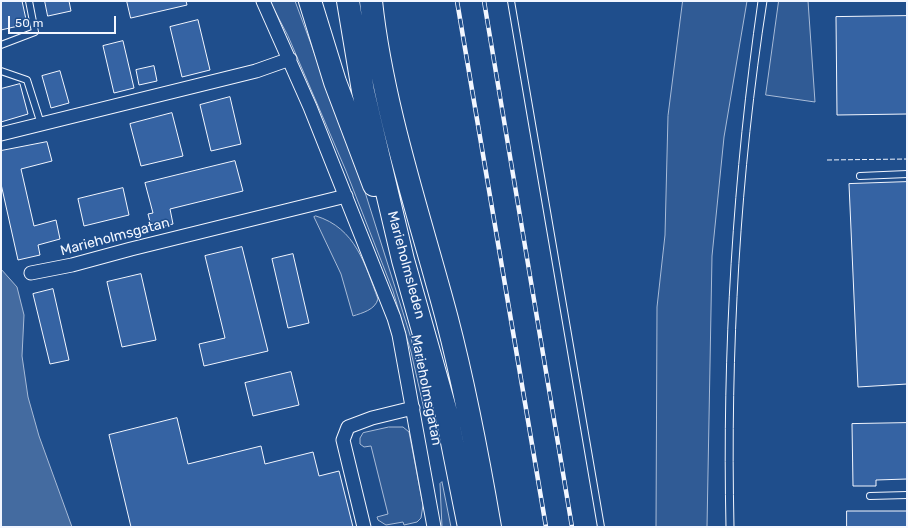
<!DOCTYPE html>
<style>
body{margin:0}
#map{position:relative;width:908px;height:528px;overflow:hidden;background:#1f4e8c;font-family:Rubik,sans-serif}
canvas{display:block}
.frame{position:absolute;inset:0;border:2px solid #f2f6ff;pointer-events:none}
.scale{position:absolute;left:8px;top:16px;width:108px;height:18px;box-sizing:border-box;border:2px solid #f2f6ff;border-top:0;padding-left:5px;font-size:12px;line-height:14px;white-space:nowrap;color:#f2f6ff;-webkit-text-stroke:3px #1f4e8c;paint-order:stroke}
</style>
<div id="map">
<canvas width="908" height="528"></canvas>
<div class="frame"></div>
<div class="scale">50 m</div>
</div>
<script>
const ctx = document.querySelector('canvas').getContext('2d');
ctx.lineJoin = 'round';
function fillPath(path, color) { ctx.fillStyle = color; ctx.fill(path, 'evenodd'); }
function stroke(path, color, width, dash) { ctx.strokeStyle = color; ctx.lineWidth = width; ctx.lineCap = dash ? 'butt' : 'round'; ctx.setLineDash(dash || []); ctx.stroke(path); }
function label(font, color, halo, rows, align = 'center') {
  ctx.font = font + ' Rubik,sans-serif'; ctx.lineWidth = 3; ctx.setLineDash([]); ctx.textBaseline = 'middle'; ctx.strokeStyle = halo; ctx.fillStyle = color; for (const [text, x, y, turn = 0] of rows) {
    ctx.save(); ctx.translate(x, y); ctx.rotate((+turn || 0) * Math.PI / 180); ctx.textAlign = isNaN(turn) ? turn : align; if (halo) ctx.strokeText(text, 0, 0); ctx.fillText(text, 0, 0); ctx.restore();
  }
}
const green = new Path2D(`
 M270 1H295L359 173 411 338 427 408 424 409 411 352 393 291 346 171 288 36Z
 M683 1H747L724 137 712 256 707 527H656L657 307 665 235 668 116Z
 M779 1H808L815 102 766 95Z
 M316 216C356 228 365 265 378 299 375 310 362 313 353 316L341 274 314 217Z
 M389 427H403L409 432 423 505 421 518 417 522 404 525 403 522 386 525 378 520 377 517 388 514 371 446 364 447 360 444V438L363 433Z
 M442 482 451 527H442L440 484Z`);
fillPath(green, '#305b95');
stroke(green, '#a8bbd7', 1);
const water = new Path2D(`
 M1 269 17 287 24 315 22 356 28 397 39 436 72 527H1Z`);
fillPath(water, '#446ba0');
stroke(water, '#a8bbd7', 1);
const building = new Path2D(`
 M1 1H22L27 24 1 30Z
 M45 1H69L71 11 48 16Z
 M127 1H186L187 5 131 18Z
 M907 16V114L837 115 836 17Z
 M198 20 210 70 182 77 170 27Z
 M123 41 134 88 114 93 103 46Z
 M154 66 157 81 139 85 136 70Z
 M60 71 69 103 51 108 42 76Z
 M20 84 28 114 1 122V89Z
 M230 97 241 144 211 151 200 105Z
 M172 113 183 156 141 166 130 124Z
 M47 142 52 161 21 169 34 226 56 220 60 239 38 245 40 255 18 260 1 184V151Z
 M235 161 243 191 170 209 173 224 152 229 148 214 153 213 145 183Z
 M907 182V384L858 387 849 184Z
 M123 188 129 215 84 226 78 199Z
 M242 247 268 351 204 366 199 344 225 338 205 256Z
 M293 254 309 323 288 328 272 259Z
 M141 274 156 340 122 347 107 282Z
 M53 289 69 360 50 364 33 294Z
 M291 372 299 405 253 416 245 383Z
 M177 418 188 464 261 446 265 464 313 452 319 476 339 471 353 527H131L109 435Z
 M907 423V479L876 480V486H853L852 424Z
 M847 511H907V527H847Z`);
fillPath(building, '#3563a3');
stroke(building, '#f2f6ff', 1);
const service = new Path2D(`
 M511 1 601 527
 M1 45 35 32 29 1
 M1 71 27 80 41 124
 M860 176 907 174
 M870 496 907 495`);
const minor = new Path2D(`
 M263 1 310 107 394 318 399 335 434 527
 M1 134 256 71 290 59
 M31 273 72 265 131 249 346 196
 M364 527 343 440 348 427 372 418 413 408`);
const trunk = new Path2D(`
 M310 1 335 82 374 185
 M348 1 363 91 403 260 446 412 469 527
 M371 1C382 106 420 217 447 319 465 388 478 457 490 527`);
stroke(service, '#f2f6ff', 8);
stroke(minor, '#f2f6ff', 15);
stroke(trunk, '#f2f6ff', 24);
stroke(service, '#1f4e8c', 6);
stroke(minor, '#1f4e8c', 13);
stroke(trunk, '#1f4e8c', 22);
stroke(new Path2D(`
 M726 527C722 351 733 175 758 1
 M734 527C730 352 740 174 767 1`), '#f2f6ff', 1);
const rail = new Path2D(`
 M457 1 546 527
 M484 1 572 527`);
stroke(rail, '#f2f6ff', 4.5);
stroke(rail, '#1f4e8c', 3, [9]);
stroke(new Path2D(`
 M827 160 907 159`), '#f2f6ff', 1, [5, 2]);
label('14px', '#f2f6ff', '#1f4e8c', [
 ["Marieholmsgatan",115,237,-15],
 ["Marieholmsleden",406,265,75],
 ["Marieholmsgatan",426,390,79]
]);
</script>
